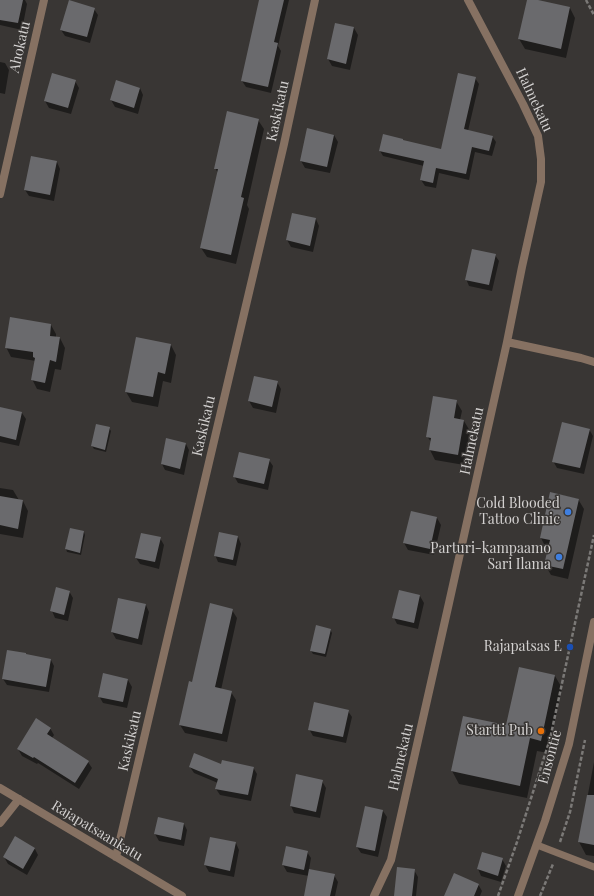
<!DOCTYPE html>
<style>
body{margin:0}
canvas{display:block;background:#393634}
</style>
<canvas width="594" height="896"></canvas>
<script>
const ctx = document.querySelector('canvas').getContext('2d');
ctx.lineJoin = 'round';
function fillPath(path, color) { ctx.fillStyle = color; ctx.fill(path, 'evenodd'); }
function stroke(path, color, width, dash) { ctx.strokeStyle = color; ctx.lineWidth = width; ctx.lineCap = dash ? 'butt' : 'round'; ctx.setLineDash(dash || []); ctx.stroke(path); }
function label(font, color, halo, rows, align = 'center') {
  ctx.font = font + ' "Playfair Display",serif'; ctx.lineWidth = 3; ctx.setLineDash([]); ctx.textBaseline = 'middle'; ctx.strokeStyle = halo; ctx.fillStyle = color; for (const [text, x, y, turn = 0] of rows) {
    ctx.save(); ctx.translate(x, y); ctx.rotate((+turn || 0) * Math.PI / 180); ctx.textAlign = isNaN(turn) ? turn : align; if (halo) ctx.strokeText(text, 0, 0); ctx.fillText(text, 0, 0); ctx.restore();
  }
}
fillPath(new Path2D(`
 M0 0H25L27 4 22 30 0 25Z
 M260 0H289L278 46 281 51 271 93 246 87 242 81Z
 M528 0H533L570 8 575 18 566 58 525 49 519 39Z
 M94 9 98 15 90 43 65 36 61 30Z
 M336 24 354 28 358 35 350 70 332 66 328 59Z
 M0 62 5 63 9 70 5 94 0 93Z
 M475 78 479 84 468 131 492 136 496 142 492 156 475 152 469 180 439 173 436 188 425 186 421 180 424 166 383 156 380 151 404 142 442 150Z
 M75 81 79 88 71 114 49 108 45 101Z
 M140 88 143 95 138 114 115 107 111 100Z
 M258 120 264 129 247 205 249 209 236 264 207 257 201 248 218 173 215 168Z
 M334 135 338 142 330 173 305 168 301 161Z
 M57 162 60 169 54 201 29 196 25 190Z
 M316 219 319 226 313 252 291 247 287 240Z
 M495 255 499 261 492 291 469 286 466 279Z
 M51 325 56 334V338H60L65 348 61 370 55 369 50 392 37 389 32 379 36 361 11 357 6 347Z
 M171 345 176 355 171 383 163 381 158 407 132 402 126 392Z
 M277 382 281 389 276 413 253 408 249 401Z
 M456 401 462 411 460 420 464 421 470 431 464 465 435 460 430 450 431 442 427 436Z
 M0 408 22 413 26 419 19 446 0 442Z
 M109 428 111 431 106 452 94 449 92 446Z
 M589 429 593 436 584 474 557 468 553 461Z
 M186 444 189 450 184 475 165 470 162 464Z
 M269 460 273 466 268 490 238 483 234 476Z
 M0 488 13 490 19 500 23 501 28 511 23 538 0 534Z
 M551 493 578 499 584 509 568 579 551 575 545 565 549 549 546 548 541 538Z
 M412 512 437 518 441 525 434 555 408 550 404 543Z
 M84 532 85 535 81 555 67 552 66 549Z
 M238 537 241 544 236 566 218 562 215 555Z
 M160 538 164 545 159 569 140 564 136 558Z
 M69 591 73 598 68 621 55 618 52 611Z
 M399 591 420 596 424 603 418 629 397 624 394 618Z
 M146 605 149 612 142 645 116 639 112 632Z
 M232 610 237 618 221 690 231 692 236 700 227 742 185 733 180 725 193 683Z
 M330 629 332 633 326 657 313 654 311 651Z
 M8 651 51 660 54 666 49 692 7 685 3 679Z
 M104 675 128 680 132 687 127 708 103 703 99 696Z
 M555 676 562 688 548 753 537 751 527 798 459 784 452 771 507 726Z
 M348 711 352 717 346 743 313 736 309 729Z
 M50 728 54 735 52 738 88 762 92 768 79 789 38 763 37 764 22 756 18 749Z
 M594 762V856L586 855 579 842Z
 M221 765 253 767 257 774 251 801 220 795 216 789 218 783 194 773 190 767Z
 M297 776 322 781 326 788 320 818 294 813 291 806Z
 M383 811 387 817 378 857 361 853 357 847Z
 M184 824 187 830 184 846 159 841 155 834Z
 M236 843 239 850 234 877 209 872 205 865Z
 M35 849 38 855 27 875 8 864 4 857Z
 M307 852 311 858 309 870 334 875 338 882 335 896H305L309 876 287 872 283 865Z
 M502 859 506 866 501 882 481 876 478 869Z
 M414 870 418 877 416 896H395Z
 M478 884 482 891 480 896H445Z`), '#0007');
fillPath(new Path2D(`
 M0 0H23L18 23 0 20Z
 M69 0 95 8 87 37 60 30Z
 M259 0H284L274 42 278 43 268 87 241 81Z
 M527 0H538L570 7 561 49 518 39Z
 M335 23 354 27 346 64 327 59Z
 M52 73 76 80 68 108 44 101Z
 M458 73 476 77 464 129 493 136 489 151 472 147 466 174 436 168 433 183 420 180 424 161 379 151 383 134 403 139V140L441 149Z
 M116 80 140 88 134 108 110 100Z
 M227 111 259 119 241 197 244 198 231 255 200 248 218 169H214Z
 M307 128 334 135 327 167 300 161Z
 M31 156 57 161 50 195 24 190Z
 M292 213 316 218 310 246 286 240Z
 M472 249 496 254 489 285 465 280Z
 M10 317 51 324 50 336 60 337 56 362 50 360 45 383 31 380 35 358 33 357V352L5 348Z
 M136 337 171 344 165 374 158 372 153 397 125 392Z
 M254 376 278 381 272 407 248 401Z
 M433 396 457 400 454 418 464 420 458 455 429 450 431 438 426 437Z
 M0 407 22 412 16 440 0 436Z
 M562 422 590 429 580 468 552 462Z
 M96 424 110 427 105 450 91 446Z
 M166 438 186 443 180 469 161 464Z
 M239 452 270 459 264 484 233 477Z
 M550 492 579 499 563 569 544 565 550 540 540 538Z
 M0 496 23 500 18 529 0 525Z
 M411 511 437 517 430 549 403 543Z
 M70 528 84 531 80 553 65 549Z
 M219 532 238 536 233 560 214 556Z
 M141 533 161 537 155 562 135 558Z
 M56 587 70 591 64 615 50 611Z
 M399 590 420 595 414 623 392 618Z
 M118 598 146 604 138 639 111 632Z
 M210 603 233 609 215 687 232 691 222 734 179 725 189 681 192 682Z
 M316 625 331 629 325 654 310 651Z
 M7 650 26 653V654L51 659 46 687 2 679Z
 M519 667 555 675 541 741 530 738 520 786 451 771 463 716 506 725Z
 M103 673 128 679 123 702 98 697Z
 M314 702 349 710 343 737 308 730Z
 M36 718 51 728 47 734 89 761 75 783 34 757 33 758 17 749Z
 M194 753 221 764 222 760 254 767 248 795 215 789 218 779 189 767Z
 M296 774 323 780 316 812 290 806Z
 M587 795H594V845L578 842Z
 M365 806 383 810 375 851 356 847Z
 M158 817 184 823 181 840 154 834Z
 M15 836 35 848 23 869 3 857Z
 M210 837 236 842 230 871 204 865Z
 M286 846 308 851 304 870 282 865Z
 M482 852 503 858 498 876 477 869Z
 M397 867 415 869 412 896H394Z
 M309 869 335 874 330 896H304Z
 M454 873 479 884 474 896H444Z`), '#6a6a6d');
stroke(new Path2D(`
 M586 0 594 15
 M560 842 570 812 585 740
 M498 896 517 842 550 739 594 535
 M540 896 553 864`), '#7b7977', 2.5, [4, 2]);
stroke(new Path2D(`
 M537 845 594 867`), '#867162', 7);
stroke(new Path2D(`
 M0 194 44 0
 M507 342 581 358 594 362
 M0 788 182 896
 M0 823 19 799
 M116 857 284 144 315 0
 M374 896 391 860 449 603 507 342 522 267 541 182V159L538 136 523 104 468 0`), '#867162', 8);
stroke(new Path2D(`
 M518 896 545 821 569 744 594 622`), '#867162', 8);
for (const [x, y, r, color] of [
 [568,512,4,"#3f7fe0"],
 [559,557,4,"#3f7fe0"],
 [570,647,4,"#1a4fb4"],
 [541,731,4,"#e8710a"]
]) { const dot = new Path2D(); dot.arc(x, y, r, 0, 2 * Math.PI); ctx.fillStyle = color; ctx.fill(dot); stroke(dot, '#393634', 1.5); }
label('14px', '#d3d1d0', '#393634', [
 ["Ahokatu",20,47,-77],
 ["Halmekatu",534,100,65],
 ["Kaskikatu",278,111,-78],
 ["Kaskikatu",204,426,-77],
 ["Halmekatu",472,441,-78],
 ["Kaskikatu",130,741,-77],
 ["Halmekatu",401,757,-77],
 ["Ensontie",550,757,-75],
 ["Rajapatsaankatu",97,831,31]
]);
label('14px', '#d3d1d0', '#393634', [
 ["Cold Blooded",560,504],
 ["Tattoo Clinic",560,520],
 ["Parturi-kampaamo",551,549],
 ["Sari Ilama",551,565],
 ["Rajapatsas E",562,647],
 ["Startti Pub",533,731]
], 'right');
</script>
